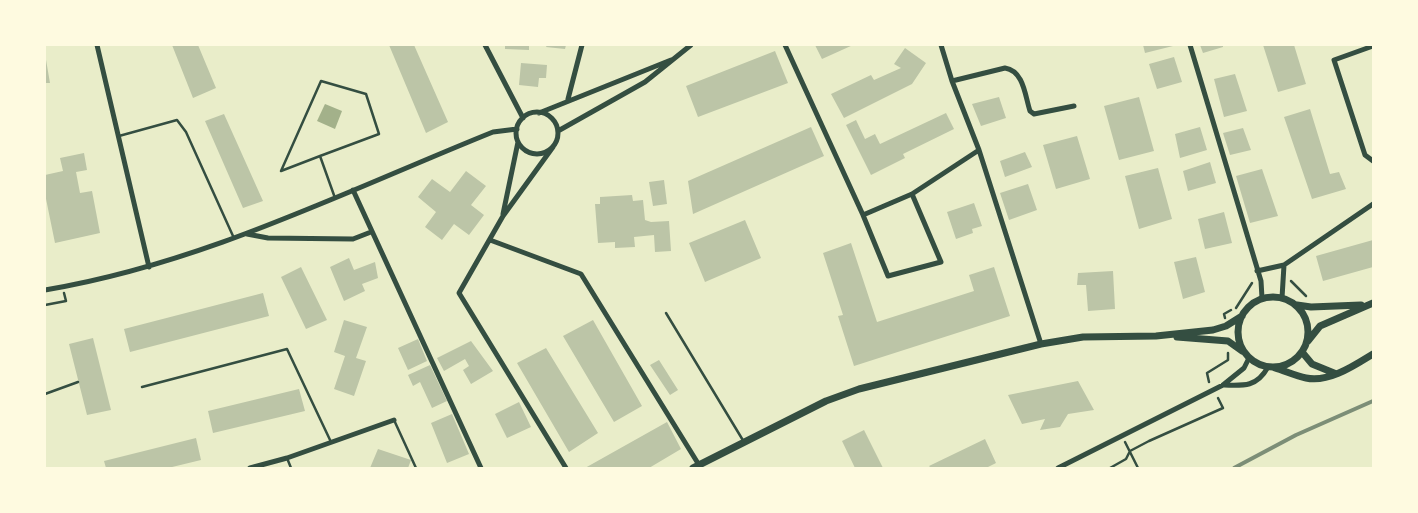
<!DOCTYPE html>
<style>
body{margin:0}
#map{position:relative;width:1418px;height:513px;overflow:hidden;background:#e9edc9;font-family:"PT Sans Narrow",sans-serif}
canvas{display:block}
.frame{position:absolute;inset:0;border:46px solid #fefae0;pointer-events:none}
</style>
<div id="map">
<canvas width="1418" height="513"></canvas>
<div class="frame"></div>
</div>
<script>
const ctx = document.querySelector('canvas').getContext('2d');
ctx.lineJoin = 'round';
function fillPath(path, color) { ctx.fillStyle = color; ctx.fill(path, 'evenodd'); }
function stroke(path, color, width, dash) { ctx.strokeStyle = color; ctx.lineWidth = width; ctx.lineCap = dash ? 'butt' : 'round'; ctx.setLineDash(dash || []); ctx.stroke(path); }
fillPath(new Path2D(`
 M325 104 342 111 335 129 317 121Z`), '#a3b18a');
fillPath(new Path2D(`
 M172 45H198L216 88 193 98Z
 M389 45H414L448 122 426 133Z
 M505 45H529V50L505 49Z
 M547 45H566L565 49 546 47Z
 M815 45H853L822 59Z
 M1143 45H1172L1173 46 1145 53Z
 M1200 45H1223V47L1203 53Z
 M1263 45H1294L1306 84 1278 92Z
 M905 48 926 63 912 84 844 118 831 94 871 75 874 80 901 68 894 64Z
 M775 51 788 83 698 117 686 86Z
 M45 54 50 83H45Z
 M1174 57 1182 82 1157 89 1149 64Z
 M521 63 547 65 546 78H539L538 87 519 85Z
 M1235 74 1247 111 1224 117 1214 79Z
 M999 97 1006 118 981 126 972 104Z
 M1139 97 1154 151 1119 160 1104 106Z
 M1310 109 1330 174 1339 172 1346 189 1312 199 1284 117Z
 M946 113 954 129 903 154 905 158 871 175 846 125 856 120 865 139 875 134 880 144Z
 M224 114 263 201 243 208 205 121Z
 M811 127 824 156 693 214 688 181Z
 M1200 127 1207 150 1180 158 1175 134Z
 M1243 128 1251 150 1230 155 1223 133Z
 M1077 136 1090 179 1056 189 1043 145Z
 M1025 152 1032 167 1005 177 1000 161Z
 M84 153 87 170 76 172 80 193 92 191 100 233 55 243 45 194V175L63 171 60 158Z
 M1210 162 1216 183 1188 191 1183 171Z
 M1158 168 1172 219 1139 229 1125 176Z
 M1262 169 1278 216 1250 223 1236 176Z
 M466 171 486 186 471 205 484 215 469 235 454 224 442 240 425 227 436 212 418 197 432 179 450 192Z
 M664 180 667 204 653 206 649 182Z
 M1028 184 1037 210 1009 220 1000 193Z
 M632 195 633 201 643 200 645 220 651 222 669 221 671 251 655 252 654 235 634 237 635 247 615 248V242L598 243 595 204H600V197Z
 M974 203 982 226 972 229 973 233 956 239 947 212Z
 M1224 212 1232 243 1205 249 1198 219Z
 M745 220 761 258 705 282 689 243Z
 M1373 240V267L1323 281 1316 256Z
 M851 243 877 322 974 291 969 275 994 267 1010 316 854 366 838 316 843 315 823 253Z
 M1196 257 1205 292 1183 299 1174 262Z
 M349 258 354 270 375 262 378 278 362 284 365 291 344 301 330 267Z
 M301 267 327 320 306 329 281 277Z
 M1113 271 1115 309 1088 311 1086 285H1077L1078 273Z
 M263 293 269 316 130 352 124 329Z
 M344 320 367 327 356 358 366 361 354 396 334 389 345 356 334 352Z
 M593 320 642 406 614 422 563 336Z
 M93 338 111 410 87 415 69 344Z
 M418 339 427 361 408 370 398 348Z
 M471 341 493 371 471 384 463 370 469 366 465 359 444 371 437 358Z
 M546 348 598 433 569 452 517 363Z
 M659 360 678 390 670 395 650 365Z
 M430 365 447 401 432 408 420 382 413 386 408 375Z
 M1078 381 1094 410 1068 414 1060 427 1040 430 1045 419 1022 424 1008 395Z
 M299 389 305 411 213 433 208 411Z
 M519 402 531 427 507 438 495 414Z
 M452 414 469 454 447 463 431 423Z
 M667 422 681 449 649 468H585Z
 M864 430 883 468H855L842 441Z
 M196 438 201 460 168 468H106L104 461Z
 M985 439 996 463 986 468H931L929 466Z
 M378 449 411 460 408 468H370Z`), '#bcc5a7');
stroke(new Path2D(`
 M1291 281 1306 296
 M45 305 66 301 64 293
 M1236 308 1252 283
 M1225 318 1224 314 1231 310
 M1209 382 1207 373 1228 360V353
 M45 394 78 382
 M1125 442 1138 468
 M1110 468 1126 459 1130 451 1149 441 1223 408 1218 398`), '#344e41', 2.5);
stroke(new Path2D(`
 M119 136 177 120 186 132 233 236
 M320 156 379 134 366 94 321 81 281 171 320 156 335 198
 M666 313 744 442
 M142 387 287 349 331 442
 M394 420 416 468
 M287 458 291 468`), '#344e41', 2.5);
stroke(new Path2D(`
 M97 45 149 267
 M485 45 523 118
 M785 45 863 215 912 194 979 150
 M941 45 952 81 979 150 1041 344
 M1190 45 1261 281 1262 298
 M1373 46 1334 60 1365 155 1373 161
 M952 81 1005 68C1024 71 1025 96 1030 111L1034 114 1074 106
 M568 99 582 45
 M516 133a21 21 0 1 1 42 0a21 21 0 1 1-42 0Z
 M539 113 671 60
 M558 131 645 82 691 45
 M553 147 503 216 459 293 566 468
 M353 190 481 468
 M503 214 518 142
 M863 215 888 276 941 262 912 194
 M247 234 268 238 353 239 371 232
 M490 240 581 274 699 465
 M1257 271 1284 265 1373 204
 M45 290C202 264 346 191 493 132L517 129
 M1282 298 1284 265
 M1223 385C1244 386 1257 387 1268 367
 M250 468 287 458 394 420
 M1058 468 1223 385 1244 368 1249 358`), '#344e41', 5);
stroke(new Path2D(`
 M1238 332a35 35 0 1 1 70 0a35 35 0 1 1-70 0Z
 M1297 305 1311 307 1361 305
 M1177 337 1228 341 1242 351
 M1308 341 1320 326 1373 303
 M1302 352 1312 364 1334 373
 M1275 368C1285 371 1296 376 1306 378 1329 383 1355 365 1373 354
 M693 468 826 401 859 389 1041 344 1083 337 1156 336 1213 330 1226 326 1242 316`), '#344e41', 7);
stroke(new Path2D(`
 M1234 468 1296 435 1373 401`), '#7c8e77', 4);
</script>
